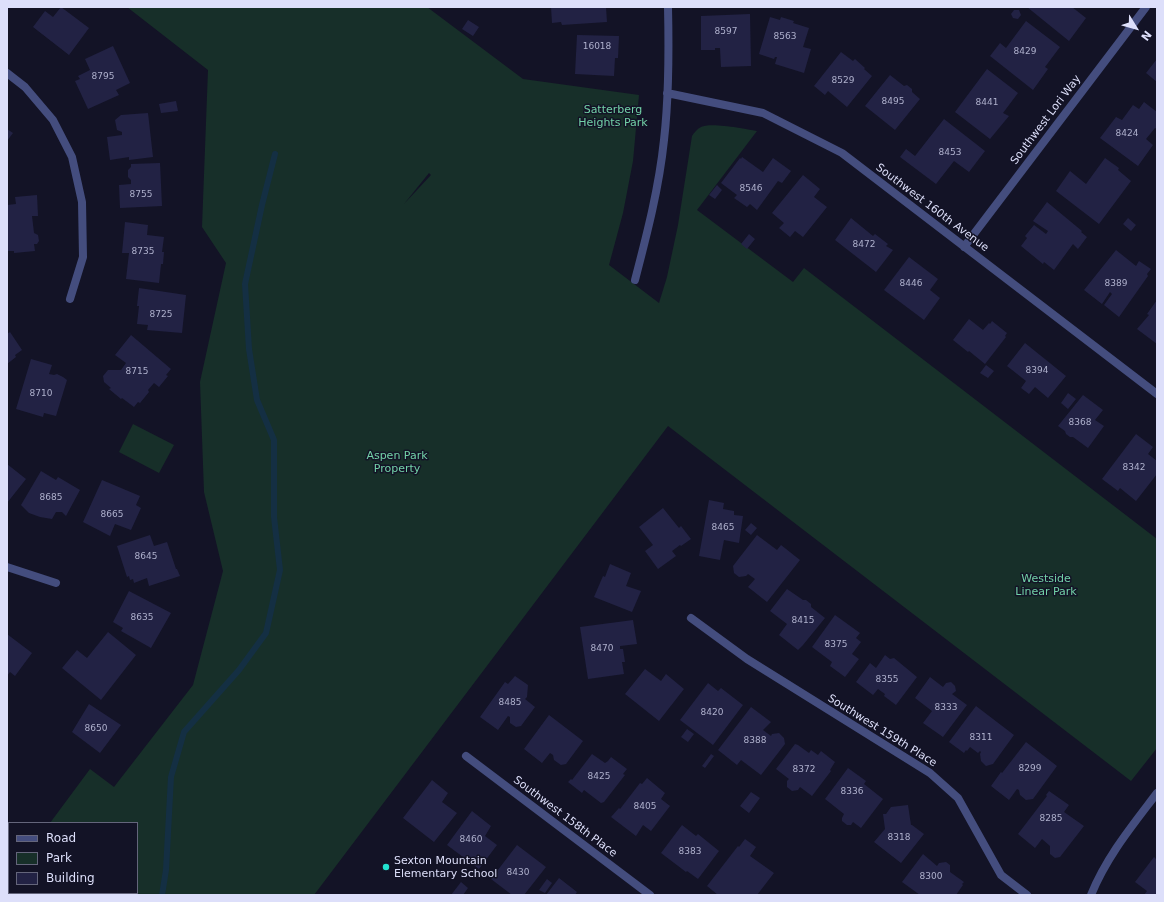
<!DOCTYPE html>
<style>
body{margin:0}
#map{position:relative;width:1164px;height:902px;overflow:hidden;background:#131326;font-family:"DejaVu Sans",sans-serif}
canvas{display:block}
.frame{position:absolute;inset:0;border:8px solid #dddffa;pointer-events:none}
.legend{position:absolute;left:8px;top:822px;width:130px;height:72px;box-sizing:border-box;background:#131326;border:1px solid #64657b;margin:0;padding:5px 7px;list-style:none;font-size:12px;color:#dddffa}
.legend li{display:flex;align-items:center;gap:8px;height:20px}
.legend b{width:20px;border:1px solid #64657b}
.north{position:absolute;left:1116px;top:8px;width:40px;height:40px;-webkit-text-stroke:3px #131326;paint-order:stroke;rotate:127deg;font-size:11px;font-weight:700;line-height:16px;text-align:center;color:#dddffa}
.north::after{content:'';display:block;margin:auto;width:14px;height:18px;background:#dddffa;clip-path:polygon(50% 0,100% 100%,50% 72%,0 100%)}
</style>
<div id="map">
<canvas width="1164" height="902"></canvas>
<div class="frame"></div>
<ul class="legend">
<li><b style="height:5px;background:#444d7e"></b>Road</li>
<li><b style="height:11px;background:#172f29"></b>Park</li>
<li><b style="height:11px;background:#224"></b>Building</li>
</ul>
<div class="north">N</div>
</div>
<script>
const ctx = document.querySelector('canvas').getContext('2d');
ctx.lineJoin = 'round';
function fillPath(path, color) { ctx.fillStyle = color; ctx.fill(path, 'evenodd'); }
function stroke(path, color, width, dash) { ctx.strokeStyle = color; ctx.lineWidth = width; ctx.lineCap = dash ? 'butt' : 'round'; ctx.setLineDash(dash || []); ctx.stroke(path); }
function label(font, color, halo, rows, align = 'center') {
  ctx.font = font + ' "DejaVu Sans",sans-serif'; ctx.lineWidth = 3; ctx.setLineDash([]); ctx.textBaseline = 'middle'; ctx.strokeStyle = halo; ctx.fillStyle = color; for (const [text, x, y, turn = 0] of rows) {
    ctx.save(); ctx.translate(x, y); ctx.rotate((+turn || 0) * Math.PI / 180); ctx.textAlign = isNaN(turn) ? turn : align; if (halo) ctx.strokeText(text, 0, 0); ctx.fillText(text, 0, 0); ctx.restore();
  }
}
fillPath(new Path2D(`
 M127 7H427L523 79 639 95 633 161 623 213 609 265 659 303 667 277 678 225 692 136C694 133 697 129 701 127 711 122 745 129 757 131L697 210 793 282 804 268 1157 539V748L1131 781 668 426 314 895H7V880L9 877V893H137V823H50L90 769 114 787 193 685 223 571 204 492 200 382 226 263 202 227 208 70ZM429 173 431 175 404 204Z
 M133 424 174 445 159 473 119 452Z`), '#172f29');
stroke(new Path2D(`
 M162 895 166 870 171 777 184 732 239 670 266 633 280 570 274 517V440L257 400 249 349 245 284 262 205 275 154`), '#142f43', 6);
fillPath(new Path2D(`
 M61 7 89 28 69 55 33 27 45 11 53 17Z
 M551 7H606L607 22 562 25 561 22 552 23Z
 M1027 7H1072L1086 18 1069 41Z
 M1014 10H1019L1021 15 1018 19 1013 18 1011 14Z
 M750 14 751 66 721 67 720 48H715V50H701V16Z
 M770 17 780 20 781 17 794 21 793 23 809 28 803 47 811 49 804 73 775 64 777 57H775L774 59 759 54Z
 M468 20 479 27 473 36 462 29Z
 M1026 21 1060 47 1045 67 1048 69 1033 90 990 56 1000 43 1006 48Z
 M577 35 619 36 618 58H615L614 76 575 74Z
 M113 46 130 83 116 90 119 95 88 109 75 81 80 79 78 76 90 70 85 59Z
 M841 52 853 61 855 59 865 68 864 69 872 76 847 107 828 91 825 95 814 86Z
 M1157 59V82L1146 73Z
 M987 69 1018 93 1003 113 1009 116 990 139 955 112Z
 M890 75 904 86 907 85 912 89V92L920 99 895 130 865 106Z
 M176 101 178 111 161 113 159 104Z
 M1144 102 1157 112V129L1155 128 1146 139 1153 145 1138 166 1100 138 1116 117 1122 120 1133 105 1139 109Z
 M148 113 153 157 129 160V157L110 160 107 137 122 135V132L117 130 115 120 121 115Z
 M944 119 985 151 969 172 954 161 936 184 900 157 906 149 915 156Z
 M7 129 13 133 7 141Z
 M742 157 763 172 773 158 791 171 782 183 778 181 757 210 750 204 747 207 734 198 737 195 721 183 740 158 741 159Z
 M1105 158 1119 168 1118 170 1131 181 1099 224 1056 191 1070 171 1086 184Z
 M160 163 162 206 120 208 119 185 131 184V180L128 177V170L131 167V164Z
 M803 175 820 189 814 197 827 207 803 237 795 231 790 237 779 228 784 223 772 213Z
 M717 185 722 190 715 199 709 195Z
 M37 195 38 216H32L34 233 38 235 39 241 37 244H34L35 251 14 253V251H7V205L16 204 15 197Z
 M1047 202 1082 231 1081 232 1087 237 1078 249 1073 244 1054 270 1044 262 1043 264 1021 246 1027 238 1025 236 1034 225 1046 234 1048 231 1033 221Z
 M851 218 873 236 875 234 888 244 886 246 893 250 876 272 835 240Z
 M1128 218 1136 225 1131 231 1123 224Z
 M125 222 148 225 147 235 164 237 162 252H164L163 264H161L159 283 126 279 129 253H122Z
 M749 234 755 239 747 249 741 244Z
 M1116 250 1136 266 1139 261 1151 269 1147 274 1148 276 1119 317 1104 305 1112 294 1110 292 1102 304 1084 290Z
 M909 257 938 279 930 290 940 298 924 320 884 290Z
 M139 288 186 295 182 333 147 330 148 325 137 324 139 306H137Z
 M1157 300V344L1137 329 1149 315 1147 314Z
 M969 319 983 330 989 323 990 324 992 321 1007 333 1005 336 1006 337 985 364 969 351 968 352 953 340Z
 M10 332 22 350 15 355 16 357 7 364V334Z
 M131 335 171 369 166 375 168 376 159 387 154 383 148 390 149 392 140 403 138 402 134 407 122 398 121 399 109 389 111 388 104 382 103 376 108 370H121L126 363 115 355Z
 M1025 343 1066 376 1048 398 1035 387 1029 394 1021 388 1026 381 1007 366Z
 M31 359 52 365 49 374 54 375 57 374 63 377 67 380 56 416 44 413 43 417 16 409Z
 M986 365 994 371 988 378 980 373Z
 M1068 393 1076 399 1068 409 1061 403Z
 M1083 395 1103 410 1095 420 1104 426 1088 448 1073 437H1070L1066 434 1065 431 1058 426Z
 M1136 434 1153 447 1148 454 1157 461V474L1136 501 1120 488 1118 491 1102 479Z
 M7 464 26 479 7 503Z
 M41 471 56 480 58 477 80 490 66 516 62 512H56L52 519 40 517 29 513 21 505Z
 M102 480 140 496 136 505 141 508 131 530 115 524 110 536 83 522Z
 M709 500 724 503 723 509 734 511V515L743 516 739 543 724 540 720 560 699 556Z
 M663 508 679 528 681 526 691 539 681 546 680 545 672 551 676 556 658 569 645 551 653 545 639 527Z
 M751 523 757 528 751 535 745 530Z
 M150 535 154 546 167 542 176 569H177L180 576 149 586 147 578 134 583 133 579 130 580 129 576 127 577 117 546Z
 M757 535 777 550 781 545 800 560 767 602 748 587 755 579 748 574 746 576 739 577 734 573 733 566Z
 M610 564 631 573 626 586 641 591 632 612 594 597 603 576 605 577Z
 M787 589 803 600H806L811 604V607L825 618 803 645 798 650 779 635 787 624 770 611Z
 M129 591 171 613 151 648 121 631 123 628 113 622Z
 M835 615 860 633 856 638 861 642 852 654 859 659 845 677 830 666 832 662 812 647Z
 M633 620 637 644 620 646V649H623L625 662H622L624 674 588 679 580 627Z
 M108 632 136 655 101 700 62 668 77 650 87 658Z
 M7 634 32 653 15 676 10 672 7 676Z
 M885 655 890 659 894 658 917 677 896 705 884 696 885 694 878 689 873 695 856 682 870 663 876 668Z
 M645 669 661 681 666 674 684 689 659 721 625 694Z
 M515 676 528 685 527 697 525 699 535 707 521 726 516 727 510 723V717L508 716 498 730 480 717 505 682 508 684Z
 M930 677 943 687 946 683 951 682 955 686 956 691 952 694 967 705 943 737 923 723 932 711 915 698Z
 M708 683 718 691 721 688 743 705 713 745 680 720Z
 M89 704 121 725 100 753 72 732Z
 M976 706 1014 735 993 764 986 766 981 761 980 754 981 752 980 751 978 753 970 747 967 751 966 750 964 753 949 742Z
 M751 707 771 722 763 730 771 736 772 734 779 733 784 738 785 744 761 775 741 760 737 765 718 750Z
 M549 715 583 741 566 764 561 765 554 760 553 755 550 753 542 763 524 749Z
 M687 729 694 734 688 742 681 737Z
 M1026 742 1057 766 1033 799 1026 800 1020 795 1019 790 1017 789 1009 800 991 786 1001 772 1002 773Z
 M795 744 798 745 809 753 811 750 818 755 821 751 835 762 830 770 831 771 812 796 800 787 798 790 792 791 787 787V781L789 779 776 769Z
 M592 754 605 763 608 761 611 757 627 769 623 774 625 775 604 802 601 803 584 790 582 793 568 782 571 779 572 780Z
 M711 754 714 756 705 768 702 766Z
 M848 768 866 781 864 784 883 799 861 828 853 822 851 825H847L842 821V818L844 814 825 799Z
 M647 778 665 793 661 799 670 806 651 831 643 825 636 836 611 817 619 808 620 809 640 783 642 784Z
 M432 780 448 793 442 802 457 813 434 842 403 818Z
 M1049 791 1069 805 1064 812 1084 826 1060 857 1055 858 1050 854V846L1042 839 1035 848 1018 834 1047 796 1046 795Z
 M751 792 760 798 749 813 740 806Z
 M908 805 911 825H912L924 834 901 863 874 842 885 829 883 814H886L891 807Z
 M472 811 491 826 485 836 497 845 479 869 447 845Z
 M682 825 696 836 698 834 719 851 698 879 687 871 686 872 661 853Z
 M745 839 756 847 750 856 774 873 757 895H740L739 894 738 895H718L707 886 738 846 739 847Z
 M517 845 546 867 524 895H512L491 879Z
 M923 854 937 866 939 863 946 862 950 865V872L964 882 962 884 963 885 956 895H920L902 882Z
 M1154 857 1157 860V895H1144L1147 891 1135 882Z
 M559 878 577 892 575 895H546Z
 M547 879 552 883 545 893 539 890Z
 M461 882 468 888 463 895H451Z`), '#224');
stroke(new Path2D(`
 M7 73 25 87 53 120 72 157 82 202 83 257 70 299
 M667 93 763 113 842 153 1157 394
 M964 247 1146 7
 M635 280C647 234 659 188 664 140 669 97 669 51 668 7
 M7 567 56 583
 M691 618 747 659 930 773 958 798 1001 875 1027 895
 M466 756 650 895
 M1091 895C1107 856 1132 826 1157 793`), '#444d7e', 8);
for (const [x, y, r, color] of [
 [386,867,4,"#22e1cf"]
]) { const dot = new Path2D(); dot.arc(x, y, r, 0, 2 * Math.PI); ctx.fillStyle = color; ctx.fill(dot); stroke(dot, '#131326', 1.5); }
label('9px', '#aeb0cc', null, [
 ["8597",726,32],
 ["8563",785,37],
 ["16018",597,47],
 ["8429",1025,52],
 ["8795",103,77],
 ["8529",843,81],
 ["8495",893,102],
 ["8441",987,103],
 ["8424",1127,134],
 ["8453",950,153],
 ["8546",751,189],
 ["8755",141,195],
 ["8472",864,245],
 ["8735",143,252],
 ["8446",911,284],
 ["8389",1116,284],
 ["8725",161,315],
 ["8394",1037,371],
 ["8715",137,372],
 ["8710",41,394],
 ["8368",1080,423],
 ["8342",1134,468],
 ["8685",51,498],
 ["8665",112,515],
 ["8465",723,528],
 ["8645",146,557],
 ["8635",142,618],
 ["8415",803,621],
 ["8375",836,645],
 ["8470",602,649],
 ["8355",887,680],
 ["8485",510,703],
 ["8333",946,708],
 ["8420",712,713],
 ["8650",96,729],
 ["8311",981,738],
 ["8388",755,741],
 ["8299",1030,769],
 ["8372",804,770],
 ["8425",599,777],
 ["8336",852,792],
 ["8405",645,807],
 ["8285",1051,819],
 ["8318",899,838],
 ["8460",471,840],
 ["8383",690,852],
 ["8430",518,873],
 ["8300",931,877]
]);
label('11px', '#72d1a7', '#131326', [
 ["Satterberg",613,110],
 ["Heights Park",613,123],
 ["Aspen Park",397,456],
 ["Property",397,469],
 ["Westside",1046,579],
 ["Linear Park",1046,592]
]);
label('11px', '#dddffa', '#131326', [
 ["Southwest Lori Way",1046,120,-53],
 ["Southwest 160th Avenue",932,208,37],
 ["Southwest 159th Place",882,731,32],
 ["Southwest 158th Place",565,817,37]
]);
label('11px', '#dddffa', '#131326', [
 ["Sexton Mountain",394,861],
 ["Elementary School",394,874]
], 'left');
</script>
